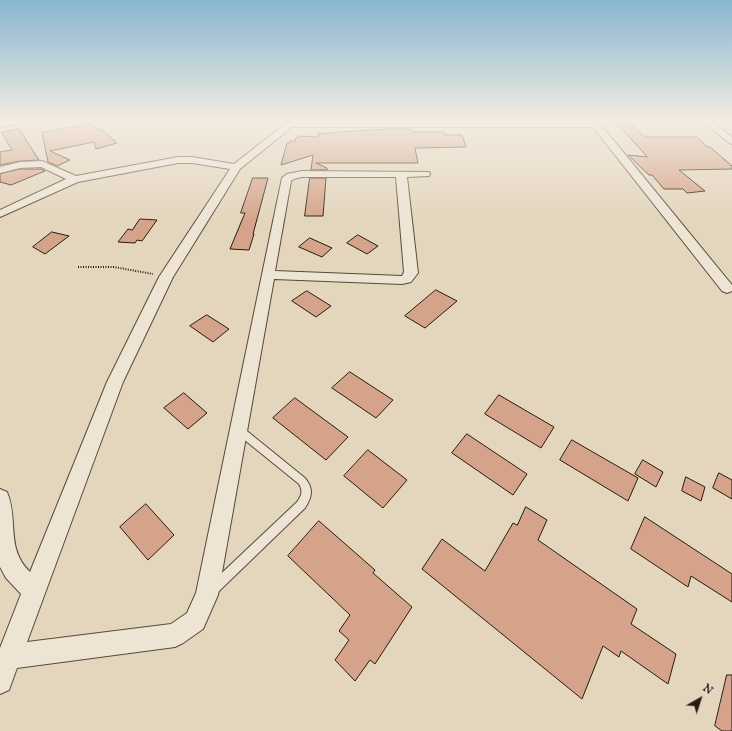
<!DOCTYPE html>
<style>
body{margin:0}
#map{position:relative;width:732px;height:731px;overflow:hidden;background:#e4d5bd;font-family:"IM FELL Great Primer",serif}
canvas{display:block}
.north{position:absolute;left:680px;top:679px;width:40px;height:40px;-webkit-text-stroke:3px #ede4d4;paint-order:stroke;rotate:39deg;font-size:11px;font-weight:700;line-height:16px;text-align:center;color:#281b11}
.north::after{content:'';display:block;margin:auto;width:14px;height:18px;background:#281b11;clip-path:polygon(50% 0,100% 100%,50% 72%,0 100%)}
</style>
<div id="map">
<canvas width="732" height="731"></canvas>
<div class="north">N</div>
</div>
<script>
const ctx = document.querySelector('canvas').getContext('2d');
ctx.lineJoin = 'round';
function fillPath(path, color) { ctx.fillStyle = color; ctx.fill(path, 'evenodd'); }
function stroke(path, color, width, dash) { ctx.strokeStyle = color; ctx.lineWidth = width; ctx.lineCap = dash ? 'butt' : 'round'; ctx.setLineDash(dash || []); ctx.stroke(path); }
const building = new Path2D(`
 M615 121H629L644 137H697L707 147H710L732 166V169L679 170 705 191 687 193 683 189H664L652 175H649L628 155 647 157Z
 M89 124 99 130H102L117 143 96 149 94 142 50 151 70 160 57 166 48 162 42 133Z
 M19 129 39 160 20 161 0 165V152L12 150 2 133Z
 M388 129H406L411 130V132H444L445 135H462L466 147 415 148 418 163H316L327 168V170H311L313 155 281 165 287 143H290V141H295L296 138 299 136 318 137V134Z
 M20 169H41L45 171 11 185 0 182V174Z
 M253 178H268L253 234H254L249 250 230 249 245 213H241Z
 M310 178H326L323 216H305Z
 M140 219 157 220 142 241 137 240 135 243 118 242 128 229 132 230Z
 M52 232 69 236 45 254 33 247Z
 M358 235 378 246 367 254 347 243Z
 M310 238 332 248 322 257 299 247Z
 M436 290 457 301 425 328 405 316Z
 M307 291 331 306 316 317 292 301Z
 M207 315 229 329 213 342 190 326Z
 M350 372 393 400 376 418 332 388Z
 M184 393 207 413 188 429 164 408Z
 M499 395 554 427 541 448 485 414Z
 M295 398 348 437 326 460 273 418Z
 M467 434 527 474 513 495 452 453Z
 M572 440 638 478 628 501 560 460Z
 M368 450 407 480 383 508 344 476Z
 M643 460 663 472 656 487 635 474Z
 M719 473 732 480V499L713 488Z
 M686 477 705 487 701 501 682 491Z
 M146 504 174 535 148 560 120 527Z
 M526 507 547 520 538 540 637 609 631 624 676 654 668 684 621 651 619 657 603 646 582 699 422 569 442 539 485 571 513 523 517 525Z
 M645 517 732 574V602L691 576 688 587 631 549Z
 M319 521 375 570 373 573 412 607 375 664 370 660 355 681 335 660 349 640 339 631 350 615 288 556Z
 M727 675H732V731H722L715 726Z`);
fillPath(building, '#d4a389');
stroke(building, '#281b11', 1);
const lane = new Path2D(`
 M239 426 242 427 305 478C314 489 312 497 305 508L216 594 212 596 208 594 206 590 208 586 297 502C302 495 303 491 299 484L236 433 235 430 236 427Z`);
const street = new Path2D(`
 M289 121H597L600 122 601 125 732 285V291L727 293 722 291 593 127H292L240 169 173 277 123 382 27 642 171 624 187 613 196 593 282 178 287 174 302 171 429 172 430 174 429 176 407 177 418 273 411 282 402 284 274 279 218 595 203 629 183 643 175 647 17 668 9 690 0 694V648L21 594 6 578 0 567V489L7 492C19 520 5 548 30 572L107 382 159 277 230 169 192 163H178L78 182 0 217V210L66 179 41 167 20 168 0 173V167L20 162 42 161 76 176 178 157H192L234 164ZM302 177H396L404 272 402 276 275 271 291 181 294 179Z
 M702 121H711L732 137V144L729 143Z`);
const secondary = new Path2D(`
 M0 121H20L18 124 0 127Z`);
stroke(lane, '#574a3c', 2);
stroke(street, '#574a3c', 2);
stroke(secondary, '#281b11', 2);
stroke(new Path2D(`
 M78 267H114L153 274`), '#281b11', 2, [1, 1.5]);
fillPath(lane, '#ede4d4');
fillPath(street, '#ede4d4');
fillPath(secondary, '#ede4d4');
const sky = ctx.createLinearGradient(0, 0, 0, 223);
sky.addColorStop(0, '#87b6d0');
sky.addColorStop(0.54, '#f3ece1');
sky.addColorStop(1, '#f3ece100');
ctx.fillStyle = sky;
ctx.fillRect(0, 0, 732, 223);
</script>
